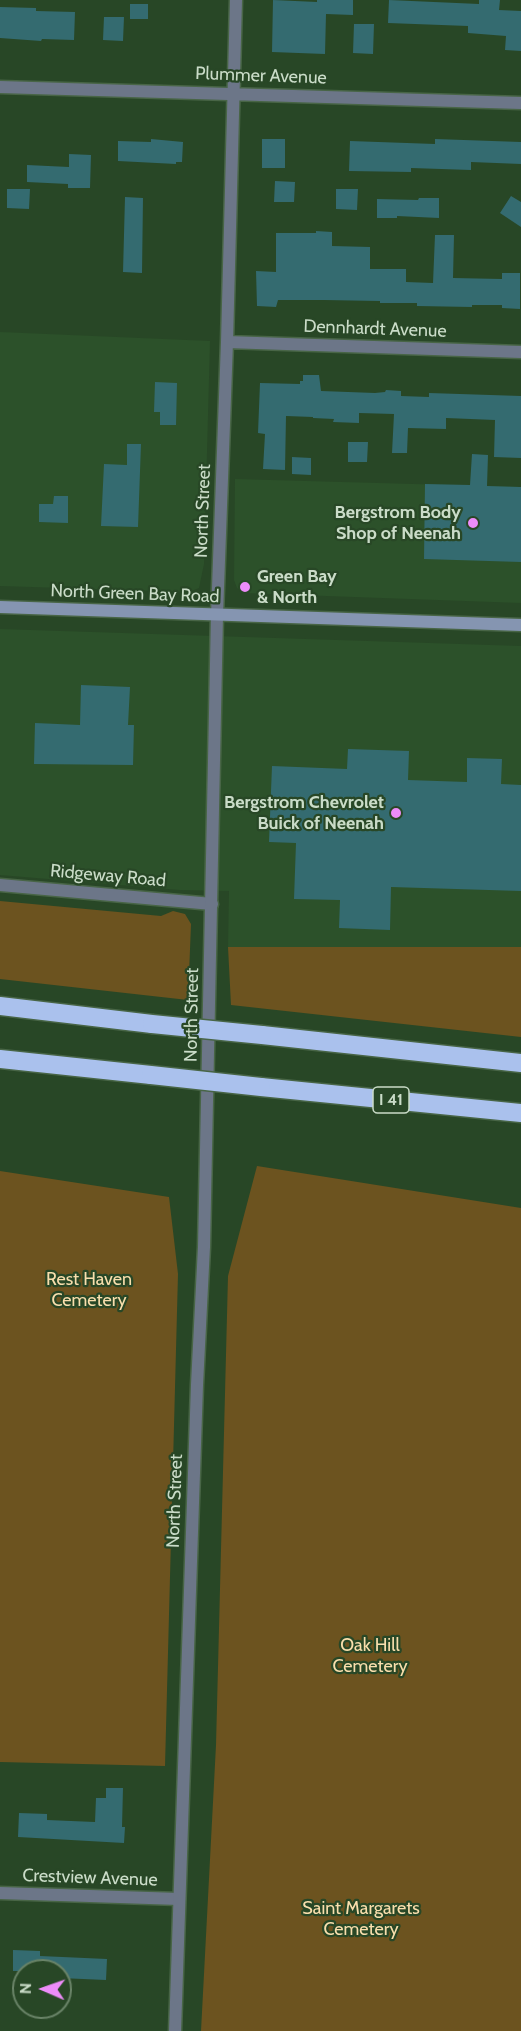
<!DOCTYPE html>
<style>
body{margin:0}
#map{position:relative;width:521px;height:2031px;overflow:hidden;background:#284726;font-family:Cabin,sans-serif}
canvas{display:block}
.north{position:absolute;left:12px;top:1959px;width:60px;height:60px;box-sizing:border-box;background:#284726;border:2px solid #698367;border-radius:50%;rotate:272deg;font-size:16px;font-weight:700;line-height:24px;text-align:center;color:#cadcc8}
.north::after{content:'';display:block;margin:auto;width:21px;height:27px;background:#ed8cf9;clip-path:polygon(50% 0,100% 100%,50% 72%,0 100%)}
</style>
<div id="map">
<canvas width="521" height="2031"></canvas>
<div class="north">N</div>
</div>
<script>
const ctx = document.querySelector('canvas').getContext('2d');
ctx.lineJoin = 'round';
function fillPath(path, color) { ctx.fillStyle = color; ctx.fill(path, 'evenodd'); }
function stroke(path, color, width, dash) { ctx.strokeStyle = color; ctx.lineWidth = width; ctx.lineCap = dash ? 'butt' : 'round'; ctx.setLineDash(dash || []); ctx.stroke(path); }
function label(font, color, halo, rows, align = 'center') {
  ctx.font = font + ' Cabin,sans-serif'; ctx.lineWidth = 4.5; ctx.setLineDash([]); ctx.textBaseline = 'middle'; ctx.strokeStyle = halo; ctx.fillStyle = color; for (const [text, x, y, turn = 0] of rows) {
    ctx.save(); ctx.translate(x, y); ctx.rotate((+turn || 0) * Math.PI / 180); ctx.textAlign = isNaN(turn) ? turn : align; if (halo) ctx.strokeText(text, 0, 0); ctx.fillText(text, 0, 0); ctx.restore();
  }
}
fillPath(new Path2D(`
 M0 332 210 341 204 564 199 588 189 592 0 586Z
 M235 479 521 487V603L243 593 237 588 234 580Z
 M0 629 521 646V947H228L229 891 180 890 0 875Z`), '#2c512a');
fillPath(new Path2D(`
 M0 901 161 916 173 911 185 914 191 924 188 1000 0 979Z
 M228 947H521V1037L231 1005Z
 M257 1166 521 1208V2031H201L216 1745 228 1276Z
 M0 1171 169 1197 178 1274 165 1766 0 1762Z`), '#6c531f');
fillPath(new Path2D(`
 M273 0 317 2V0H353V15L326 14 325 54 272 52Z
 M389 0 479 4V0H500L499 10 521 11V51L505 50 506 36 468 33V26L388 23Z
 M130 4H148V19H130Z
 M0 7 36 8V11L75 12 74 40 42 39 41 41 0 38Z
 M104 17H124L123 41 103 40Z
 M354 24H374L373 54 353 53Z
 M151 139 183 142 182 162H176V164L118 161V141L151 142Z
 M262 139H285V168H262Z
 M435 139 521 142V164L471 162V170L411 168V172L349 171 350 141 435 144Z
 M69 154 91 155 90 188H68V184L27 182V165L69 167Z
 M275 181 295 182 294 202H274Z
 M7 189H30L29 209 7 208Z
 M336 189H358L357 210 336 209Z
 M511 196 521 202V227L500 213Z
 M125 197 143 198 142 273 123 272Z
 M419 198H439V218L397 216V218H377V199L418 200Z
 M316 231 332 232V246L370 247V269H406V282L433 283 435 235H454L453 278 502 279V273H520V309L502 308V305H472V307L417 306V303H380V301L324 300H278L276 307 257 306 256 271 276 272V233H316Z
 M303 375H319L321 391 375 393 385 392 386 390 401 391V396L429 397V393L521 396V458L494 457 495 420 446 418V429L408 428 407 453H392L394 414 359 413V423L333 422 334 419 313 418V417L286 416 285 470 263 469 265 434 258 433 260 383 300 384V381H303Z
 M155 382 177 383 176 425H160V412H154Z
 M348 442H368L367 462H348Z
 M127 444H141L138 527 101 526 104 464 127 465Z
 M472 454 488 455 487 486 521 487V562L424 559 425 484 470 485Z
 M292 457 311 458V475L292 474Z
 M54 496H68V523L39 522V504H53Z
 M81 685 130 687 128 725H134L133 765 34 764 35 723 80 725Z
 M348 749 409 751 408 780 467 782V758L502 759 501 784 521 785V891L391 887 390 930 339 928 340 900 294 899 296 843 269 842 272 766 347 769Z
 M106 1788H123L122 1827H125L124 1843 18 1837 19 1813 47 1814V1820L95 1822 96 1798H106Z
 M13 1950 40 1951V1956L107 1959 106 1980 60 1978V1971H13Z`), '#346b70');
const minor = new Path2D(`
 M0 87 521 103
 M227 342 521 352
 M217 615 227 342 236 0
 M0 885 212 904
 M0 1893 179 1899`);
const tertiary = new Path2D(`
 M175 2031 197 1385 204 1247 217 615`);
const secondary = new Path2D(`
 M0 607 521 625`);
const motorway = new Path2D(`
 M0 1006 152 1024
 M262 1035 521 1063
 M0 1059 151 1075
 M261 1087 521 1113`);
stroke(minor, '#486546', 15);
stroke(tertiary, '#486546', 15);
stroke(secondary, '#486546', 15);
stroke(motorway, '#486546', 21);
stroke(minor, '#6c7688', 12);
stroke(tertiary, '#6c7688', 12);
stroke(secondary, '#8595b1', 12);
stroke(motorway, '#aac1ed', 18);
const motorwayBridge = new Path2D(`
 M152 1024 262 1035
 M151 1075 261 1087`);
stroke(motorwayBridge, '#486546', 21, []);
stroke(motorwayBridge, '#aac1ed', 18);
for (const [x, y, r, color] of [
 [473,523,6,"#ed8cf9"],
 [245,587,6,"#ed8cf9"],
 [396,813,6,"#ed8cf9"]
]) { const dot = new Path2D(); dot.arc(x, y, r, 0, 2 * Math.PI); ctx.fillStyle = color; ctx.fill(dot); stroke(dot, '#284726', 2); }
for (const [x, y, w] of [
 [391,1100,36]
]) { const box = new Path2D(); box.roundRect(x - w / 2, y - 13, w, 26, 4.5); ctx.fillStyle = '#284726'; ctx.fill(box); stroke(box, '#cadcc8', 1.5); }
label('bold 16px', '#cadcc8', null, [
 ["I 41",391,1100]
]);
label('18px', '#cadcc8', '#284726', [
 ["Plummer Avenue",261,76,2],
 ["Dennhardt Avenue",375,329,2],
 ["North Street",203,511,-88],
 ["North Green Bay Road",135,594,2],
 ["Ridgeway Road",108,876,5],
 ["North Street",192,1015,-89],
 ["North Street",175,1501,-88],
 ["Crestview Avenue",90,1878,2]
]);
label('bold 18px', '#cadcc8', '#284726', [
 ["Bergstrom Body",461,513],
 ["Shop of Neenah",461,534],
 ["Green Bay",257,577,"left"],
 ["& North",257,598,"left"],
 ["Bergstrom Chevrolet",384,803],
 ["Buick of Neenah",384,824]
], 'right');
label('18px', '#f9deac', '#284726', [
 ["Rest Haven",89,1280],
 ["Cemetery",89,1301],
 ["Oak Hill",370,1646],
 ["Cemetery",370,1667],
 ["Saint Margarets",361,1909],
 ["Cemetery",361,1930]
]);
</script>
